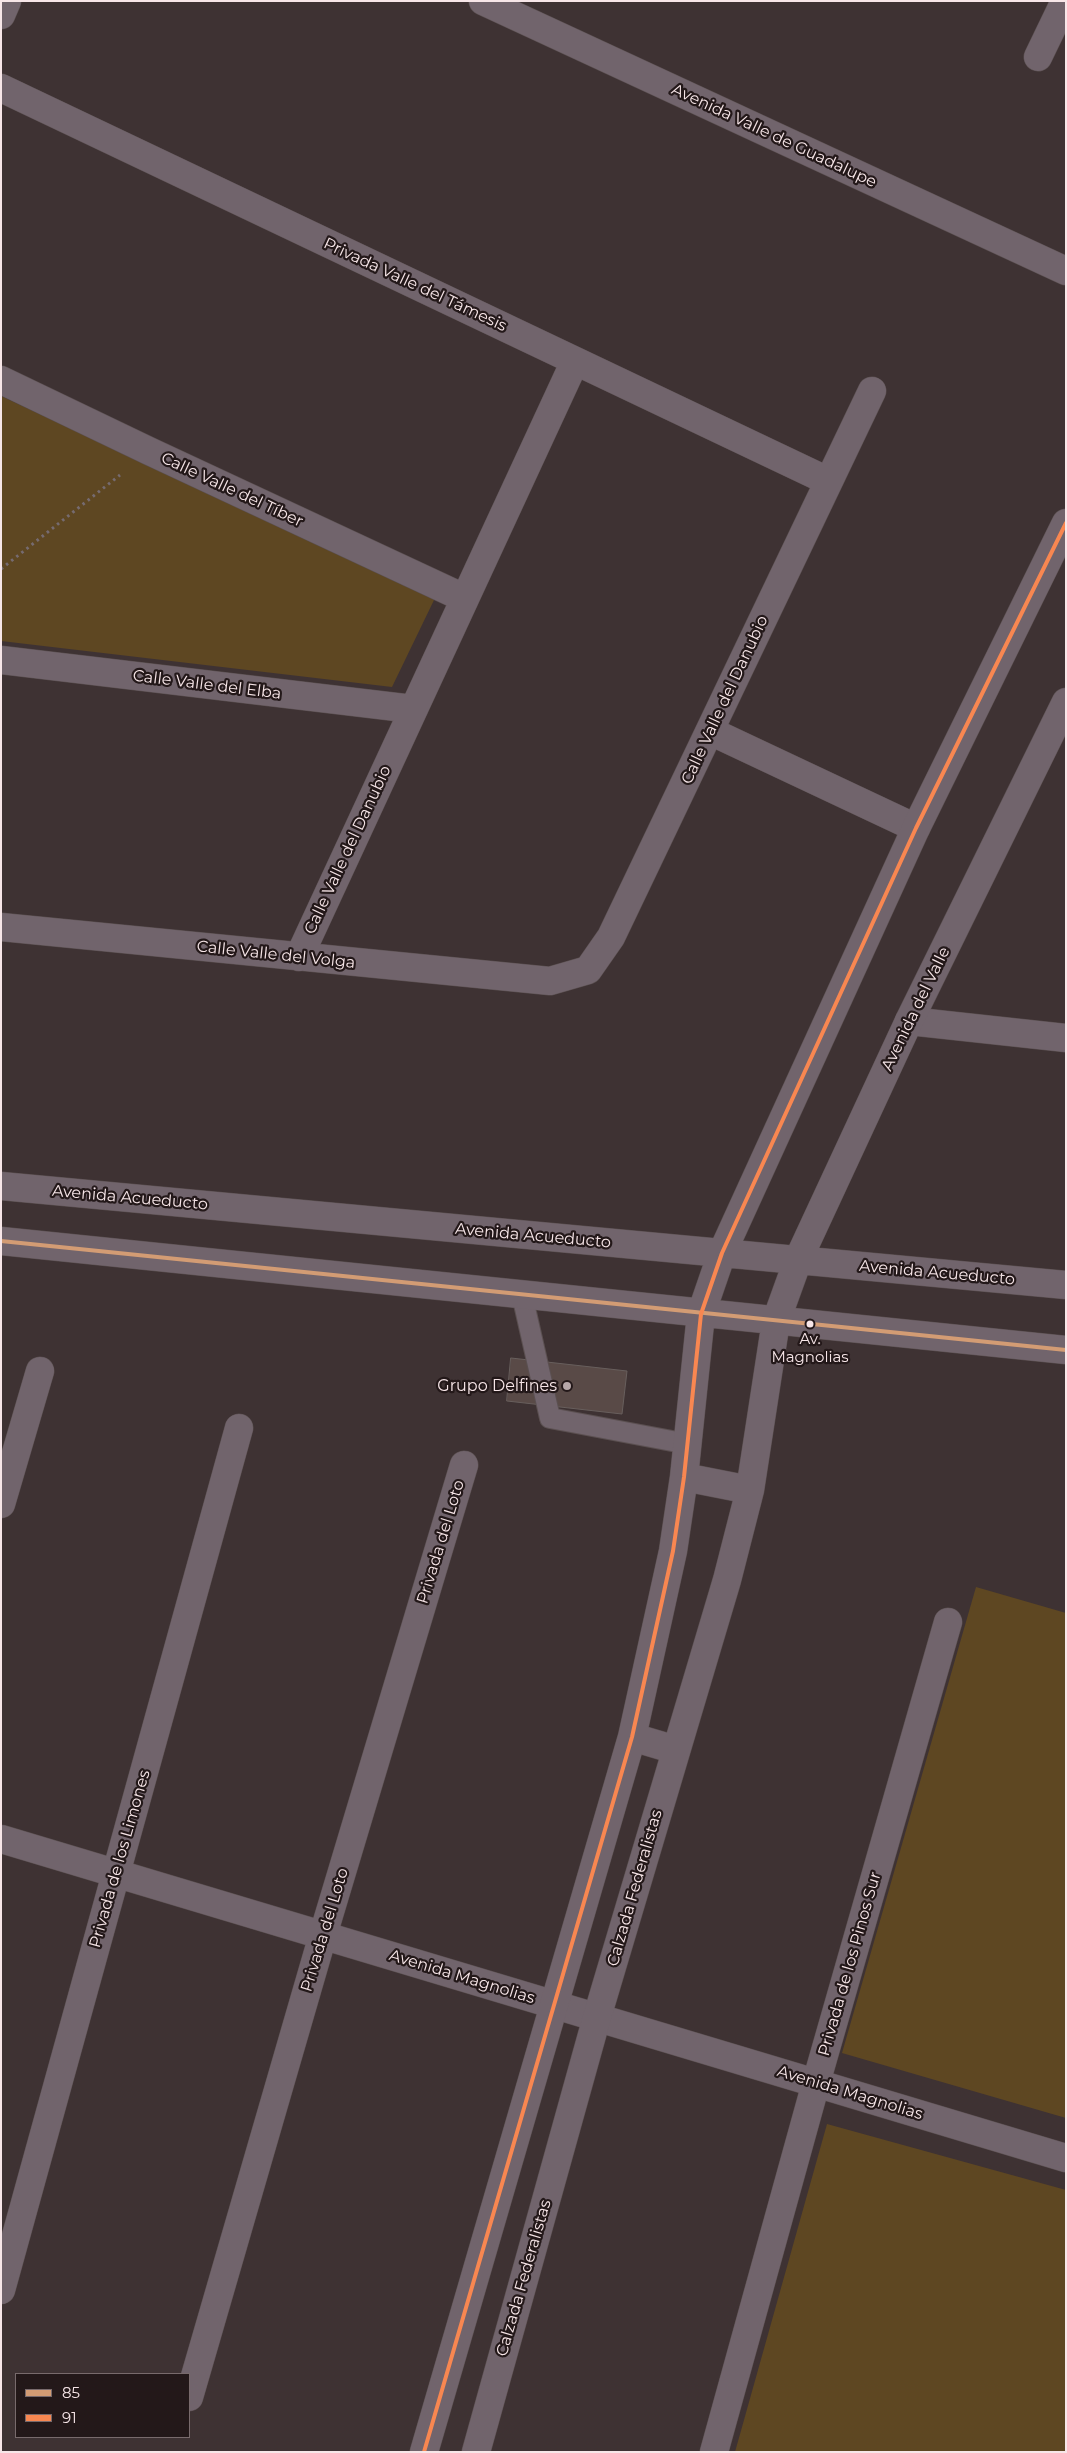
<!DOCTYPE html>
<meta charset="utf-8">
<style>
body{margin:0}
#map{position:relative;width:1067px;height:2453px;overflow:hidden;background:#3e3233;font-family:Montserrat,sans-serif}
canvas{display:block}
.frame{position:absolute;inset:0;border:2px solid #f7e6e8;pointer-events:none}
.legend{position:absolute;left:15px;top:2373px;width:175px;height:65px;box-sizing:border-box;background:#231819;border:1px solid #786a6c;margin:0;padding:6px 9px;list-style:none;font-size:15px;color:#f7e6e8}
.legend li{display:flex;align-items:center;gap:10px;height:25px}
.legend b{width:25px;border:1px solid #786a6c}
</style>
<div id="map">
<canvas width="1067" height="2453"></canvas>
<div class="frame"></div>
<ul class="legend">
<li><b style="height:6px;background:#d39c74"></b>85</li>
<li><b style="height:6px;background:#f88751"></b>91</li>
</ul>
</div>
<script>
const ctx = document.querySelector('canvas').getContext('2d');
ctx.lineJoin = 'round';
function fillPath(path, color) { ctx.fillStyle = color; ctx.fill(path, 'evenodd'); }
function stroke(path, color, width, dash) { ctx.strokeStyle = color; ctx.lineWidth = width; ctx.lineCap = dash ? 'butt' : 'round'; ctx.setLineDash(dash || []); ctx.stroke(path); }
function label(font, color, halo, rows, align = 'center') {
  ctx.font = font + ' Montserrat,sans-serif'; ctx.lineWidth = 4.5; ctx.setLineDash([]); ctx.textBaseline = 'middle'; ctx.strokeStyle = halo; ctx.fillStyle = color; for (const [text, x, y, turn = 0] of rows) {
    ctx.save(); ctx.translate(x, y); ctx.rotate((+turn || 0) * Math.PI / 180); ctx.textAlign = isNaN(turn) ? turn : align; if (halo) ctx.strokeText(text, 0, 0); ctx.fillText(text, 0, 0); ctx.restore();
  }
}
fillPath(new Path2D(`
 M1 396 435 598 392 687 1 641Z
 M976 1587 1066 1613V2118L842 2053Z
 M827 2124 1066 2190V2452H735Z`), '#5e4722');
const building = new Path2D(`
 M511 1358 627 1371 622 1414 507 1401Z`);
fillPath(building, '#594a47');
stroke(building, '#685f5d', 1);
const service = new Path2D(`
 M522 1295 550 1418 688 1444`);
const minor = new Path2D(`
 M483 1 1066 271
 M1 15 7 1
 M1038 57 1065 1
 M1 88 828 481
 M1 380 149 451 464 598
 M1 660 413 709
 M710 731 916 828
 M1 927 550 981 588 970 611 937 872 391
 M299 957 575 361
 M909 1021 1066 1038
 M1 1504 40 1371
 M1 1839 1066 2158
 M1 2290 239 1428
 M189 2397 323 1935 464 1465
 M714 2452 816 2083 948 1622`);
const tertiary = new Path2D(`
 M1 1186 1066 1285
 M1 1241 1066 1350
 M684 1477 750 1490
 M632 1737 676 1750
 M424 2452 632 1737 673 1551 684 1477 701 1314 722 1253 916 828 1066 523
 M476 2452 597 2017 727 1580 750 1490 776 1321 798 1260 909 1021 1066 702`);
stroke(service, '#5b5051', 22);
stroke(minor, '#5b5051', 29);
stroke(tertiary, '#5b5051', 29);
stroke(new Path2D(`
 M1 569 120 475`), '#766b70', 3, [2.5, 4]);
stroke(service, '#71646c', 20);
stroke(minor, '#71646c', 28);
stroke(tertiary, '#71646c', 28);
stroke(new Path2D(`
 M1 1241 1066 1350`), '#d39c74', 4);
stroke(new Path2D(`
 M424 2452 632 1737 673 1551 684 1477 701 1314 722 1253 916 828 1066 523`), '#f88751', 4);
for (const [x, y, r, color] of [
 [810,1324,4.5,"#f7e6e8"],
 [567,1386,5,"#b6a7a9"]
]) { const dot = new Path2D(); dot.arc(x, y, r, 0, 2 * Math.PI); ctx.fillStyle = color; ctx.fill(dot); stroke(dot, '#231819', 2); }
label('15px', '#f7e6e8', '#231819', [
 ["Av.",810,1340],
 ["Magnolias",810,1358]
]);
label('16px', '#f7e6e8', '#231819', [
 ["Avenida Valle de Guadalupe",774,136,25],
 ["Privada Valle del Támesis",415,285,25],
 ["Calle Valle del Tíber",232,490,25],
 ["Calle Valle del Elba",207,685,7],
 ["Calle Valle del Danubio",725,700,-65],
 ["Calle Valle del Danubio",348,850,-65],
 ["Calle Valle del Volga",276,955,6],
 ["Avenida del Valle",916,1009,-64],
 ["Avenida Acueducto",130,1198,5],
 ["Avenida Acueducto",533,1236,5],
 ["Avenida Acueducto",937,1273,5],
 ["Privada del Loto",441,1542,-73],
 ["Privada de los Limones",120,1859,-74],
 ["Calzada Federalistas",635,1888,-74],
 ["Privada del Loto",325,1930,-73],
 ["Privada de los Pinos Sur",850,1964,-74],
 ["Avenida Magnolias",462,1977,17],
 ["Avenida Magnolias",850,2093,17],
 ["Calzada Federalistas",524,2278,-74]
]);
label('16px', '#f7e6e8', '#231819', [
 ["Grupo Delfines",557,1386]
], 'right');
</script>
